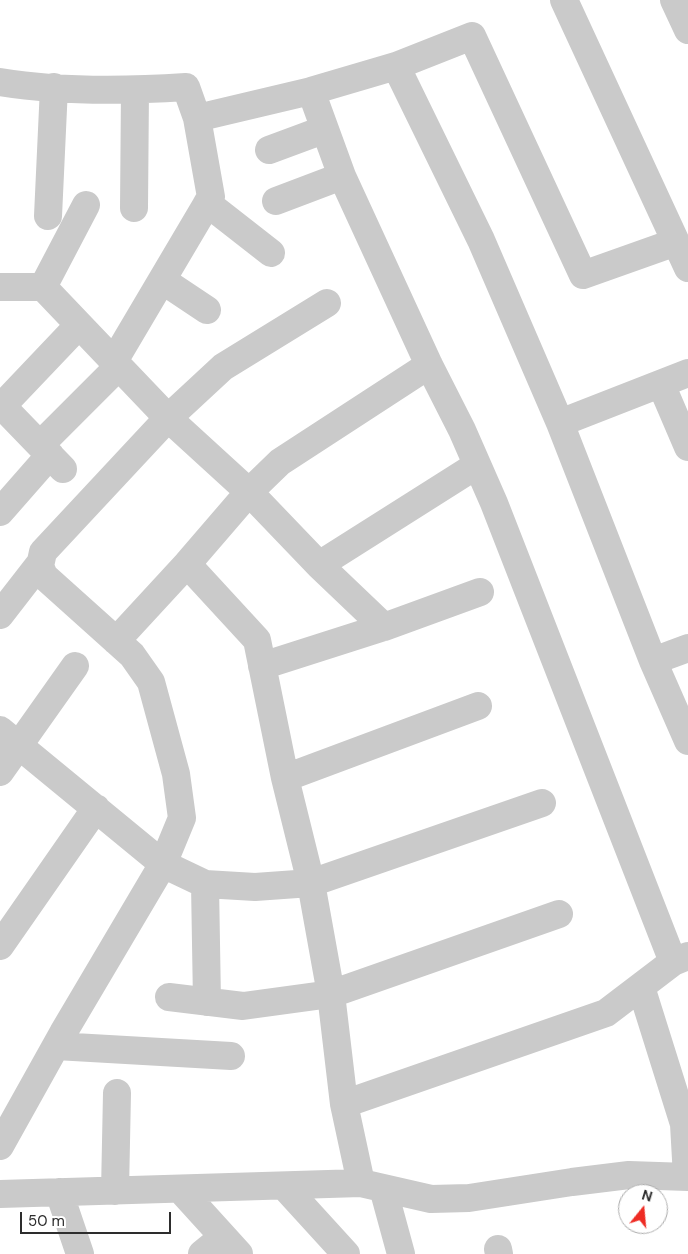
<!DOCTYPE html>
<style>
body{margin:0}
#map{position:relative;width:688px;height:1254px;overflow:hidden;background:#fff;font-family:"DM Sans",sans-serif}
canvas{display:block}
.north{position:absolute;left:618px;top:1184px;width:50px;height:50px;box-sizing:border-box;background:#fff;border:1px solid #ababab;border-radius:50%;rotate:17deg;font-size:14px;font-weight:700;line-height:20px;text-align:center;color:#2d2d2d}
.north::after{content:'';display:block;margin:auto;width:18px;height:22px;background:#ee2c24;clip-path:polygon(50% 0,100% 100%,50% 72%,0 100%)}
.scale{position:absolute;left:20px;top:1212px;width:151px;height:22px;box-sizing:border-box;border:2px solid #2d2d2d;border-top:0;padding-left:6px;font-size:15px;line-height:18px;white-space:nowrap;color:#2d2d2d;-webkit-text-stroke:4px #fff;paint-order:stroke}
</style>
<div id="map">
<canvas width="688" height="1254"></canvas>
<div class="north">N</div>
<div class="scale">50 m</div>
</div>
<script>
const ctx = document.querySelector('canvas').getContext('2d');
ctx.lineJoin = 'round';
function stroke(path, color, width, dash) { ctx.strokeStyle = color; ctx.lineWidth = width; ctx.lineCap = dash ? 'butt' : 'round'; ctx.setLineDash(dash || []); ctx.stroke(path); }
stroke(new Path2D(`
 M564 0 688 268
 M674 0 688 30
 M396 66 481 240 560 423 653 661 688 741
 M0 82C60 92 125 91 186 87L197 118 311 91 396 66 472 36 583 275 676 242
 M311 91 342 176 429 365 462 430 494 503 673 962
 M269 150 323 130
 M276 201 342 176
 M207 203 271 253
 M134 208 135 90
 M48 216 54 87
 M162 280 207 310
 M0 287H43L168 418 249 492 319 565 384 627
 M43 287 86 205
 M114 361 211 197 197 118
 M661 384 688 447
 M0 404 63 469
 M0 408 79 325
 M560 423 688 373
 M40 445 119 366
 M0 512 50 455
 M187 564 257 640 285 778 311 883 331 994 344 1104 361 1183
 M319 565 477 465
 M0 615 41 562
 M116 641 187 564 249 492 280 462 429 365
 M653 661 688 648
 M262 666 384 627 480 592
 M0 730 163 864 205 884 255 887 311 883 542 803
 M0 772 75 666
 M285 778 478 706
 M205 884 207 1002
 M0 946 96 808
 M641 987 684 1124 687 1177
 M169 997 243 1006 331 994 559 914
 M56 1046 231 1056
 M344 1104 606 1013 673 962 688 956
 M0 1146 63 1033 163 864 182 818 176 774 151 682 132 655 44 576 40 566 43 552 168 418 223 367 327 303
 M284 1186 346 1254
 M383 1188 401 1254
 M180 1189 239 1254
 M115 1191 117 1093
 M59 1192 80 1254
 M0 1194 361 1183 431 1199 469 1198 572 1182 629 1175 688 1177
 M498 1249 499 1254
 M202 1254 223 1237`), '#cacaca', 28);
</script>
